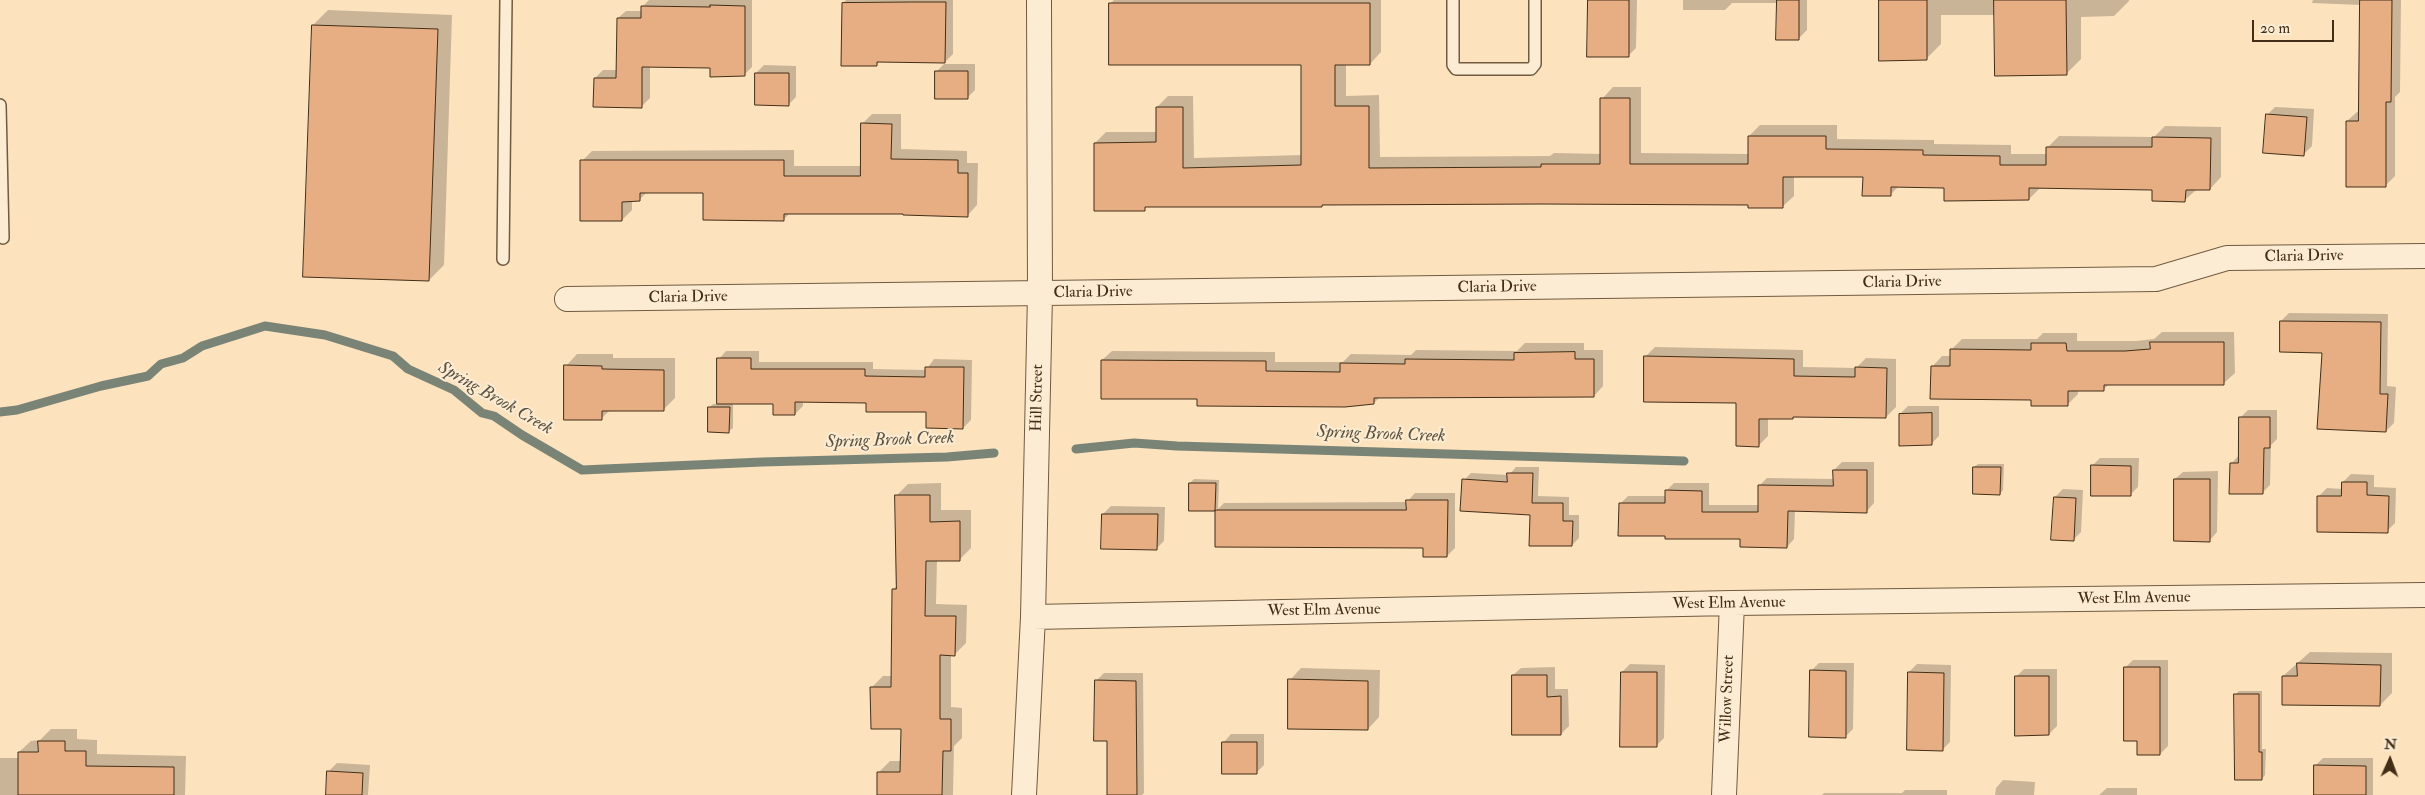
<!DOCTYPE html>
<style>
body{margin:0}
#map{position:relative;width:2425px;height:795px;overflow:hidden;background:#fce2bd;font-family:"IM FELL Double Pica",serif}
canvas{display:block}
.north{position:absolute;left:2365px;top:735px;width:50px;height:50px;-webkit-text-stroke:4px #fdecd4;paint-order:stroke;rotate:2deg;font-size:14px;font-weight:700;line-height:20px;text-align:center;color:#422e17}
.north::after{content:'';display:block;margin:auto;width:18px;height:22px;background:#422e17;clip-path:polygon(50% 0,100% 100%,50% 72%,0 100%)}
.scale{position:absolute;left:2252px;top:20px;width:82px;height:22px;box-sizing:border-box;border:2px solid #422e17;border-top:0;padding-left:6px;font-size:15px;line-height:18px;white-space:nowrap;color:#422e17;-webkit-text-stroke:4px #fdecd4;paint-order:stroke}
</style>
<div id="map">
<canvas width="2425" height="795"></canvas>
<div class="north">N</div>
<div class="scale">20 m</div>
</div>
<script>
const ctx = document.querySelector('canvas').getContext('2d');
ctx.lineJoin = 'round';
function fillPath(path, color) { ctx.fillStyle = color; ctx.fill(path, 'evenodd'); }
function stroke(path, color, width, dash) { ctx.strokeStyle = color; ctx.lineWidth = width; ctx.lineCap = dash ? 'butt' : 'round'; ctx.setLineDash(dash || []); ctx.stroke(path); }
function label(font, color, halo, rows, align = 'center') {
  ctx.font = font + ' "IM FELL Double Pica",serif'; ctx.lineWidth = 4; ctx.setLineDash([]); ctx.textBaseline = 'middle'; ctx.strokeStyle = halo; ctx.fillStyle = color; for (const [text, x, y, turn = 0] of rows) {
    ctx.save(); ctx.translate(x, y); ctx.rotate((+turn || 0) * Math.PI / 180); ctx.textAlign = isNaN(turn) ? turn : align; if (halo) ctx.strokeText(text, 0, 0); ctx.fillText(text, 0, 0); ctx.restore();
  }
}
fillPath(new Path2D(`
 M649 0H752V67L744 75 712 67 650 66V98L642 106 595 78 603 70H618V18L626 11H642V7Z
 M846 0H953V54L945 62 880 61 876 65 843 3Z
 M1114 0H1381V52L1370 64H1346V96L1379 95 1380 157 1550 156 1554 153 1602 154V99L1613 87H1641V153L1749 154V136L1760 125H1837V139L1934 140V144L2011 145V154H2048V147L2059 136 2154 137 2165 126 2221 127V177L2210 189H2197L2185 200 2153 188H2040L2029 199 1945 186H1899L1890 195 1864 176H1794V196L1782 207 1749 203 1323 204 1321 206 1148 205 1144 209 1095 143 1106 132H1157V107L1168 96H1193L1194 158 1303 155V64L1110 4Z
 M1589 0H1637L1636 48 1628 56Z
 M1683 0H1807V30L1799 38 1778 3H1732L1725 10H1683Z
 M1880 0H2129V1L2114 16 2081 17V59L2066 74 1996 15H1941V44L1926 59Z
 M2313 0H2401L2400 92 2395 97V176L2385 186 2347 121 2357 112H2360L2361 5 2312 3Z
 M328 10 452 15 444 265 429 280 313 25Z
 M944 64H975V90L967 98 936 72Z
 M764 65 796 66V97L788 105 756 73Z
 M2275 107 2314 109 2312 146 2304 154 2267 115Z
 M872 114H901V149L967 151V163H978L977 205 967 216 904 212 790 213 783 220 705 191H648L639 200H632V210L622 220 582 161 592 151 794 150V166H861L862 124Z
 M2289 313 2388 314 2387 386 2396 387 2394 423 2386 431 2323 352 2281 321Z
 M2162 332H2234L2235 373 2224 383 2109 384 2104 389H2078V394L2067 405 2032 399 1932 367 1942 356H1951V350L1962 339H2037L2043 333H2077V341H2136L2154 339Z
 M1525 343H1584V350H1603V386L1594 396 1380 397 1374 403 1198 398 1102 360 1112 351 1275 352V362H1343L1351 354 1411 355 1416 350 1517 351Z
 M1655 347 1803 350V367L1856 368 1866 358 1896 359V407L1886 417 1795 415 1793 418H1768V436L1759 445 1737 402 1645 357Z
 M726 351H759V362H873V369L926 370 934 359 972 360 971 420 963 428 928 411 867 401H803V406L795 414 775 403H733V428L729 431 709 408 713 404H719V359Z
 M577 354H613V358H675V398L663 410H610L601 419 566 366Z
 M1908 406H1939V436L1931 444 1900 414Z
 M2248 410H2277V439L2271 445 2270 485 2262 493 2231 464 2239 455 2240 418Z
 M2100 458H2139L2138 487 2130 495 2092 466Z
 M1842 462H1874V503L1867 511 1795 510 1794 539 1787 547 1741 538 1666 535 1620 504 1628 496H1666V491L1674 483H1709V505H1759V486L1767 478 1834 479V470Z
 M1978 464H2004L2003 490 2000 494 1974 467Z
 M1516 467H1539L1538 496 1569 497V515H1579V538L1572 545 1531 514 1464 480 1471 473 1509 475Z
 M2218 471 2217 532 2210 540 2175 479 2183 472Z
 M2351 474 2374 475V487L2396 488 2395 523 2387 531 2319 496 2327 488 2343 489V482Z
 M1194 479 1219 480 1218 509 1224 503 1407 502 1415 493H1455V548L1447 556 1424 547 1216 546 1217 508 1215 510 1190 483Z
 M941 483V510H971V548L959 560H937L936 604 967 605 966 643 955 654H951V707L962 708V738L954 746 953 795H878V773L890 761H902V728L872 687 883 676H892L893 589 897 586V495L908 484Z
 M2063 489 2083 490 2081 532 2073 540 2055 497Z
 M1111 506 1165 507 1164 541 1156 549 1103 514Z
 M2310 652 2392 653V693L2380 705 2283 676Z
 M2133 660H2168V746L2160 754 2138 740 2125 668Z
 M1819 663H1854L1853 729 1845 737 1811 671Z
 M1630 664 1665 665 1664 738 1656 746 1622 672Z
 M1917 664 1951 665 1950 742 1942 750 1909 672Z
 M1555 667V689H1568L1569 726 1561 734 1513 675 1521 668Z
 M1301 668 1380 670 1379 717 1368 729 1290 680Z
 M2024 669H2057V726L2049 734 2016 677Z
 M1104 673H1143L1144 793 1142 795H1108V740L1096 681Z
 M2239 691H2262V749H2266L2265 775 2262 779 2235 695Z
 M51 729H77V739L97 740V754L186 756 185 795H0V758H20L19 752 31 741 40 740Z
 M1231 734H1264V765L1256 773 1224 742Z
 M2323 758H2373V795H2315V766Z
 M337 763 370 765 368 795H327L329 771Z
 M2003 780 2035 782 2034 795H1995L1996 788Z
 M2107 788H2137V795H2099Z
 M1905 790H1947V795H1822L1824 793H1902Z`), '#0003');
stroke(new Path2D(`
 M0 412 17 410 101 386 148 376 161 364 183 358 202 346 265 326 325 335 393 356 408 369 454 390 482 413 494 416 522 435 582 470 762 462 947 457 994 453
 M1076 449 1134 443 1177 446 1684 461`), '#7a8476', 9);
const building = new Path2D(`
 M1588 0H1629V57H1587Z
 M1777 0H1799V40H1776Z
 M1879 0H1927V60L1879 61Z
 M1994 0H2066L2067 75 1995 76Z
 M2360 0H2392L2391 102H2386V187H2346V121H2358Z
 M911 2H946L945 63 877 62V66H841L842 3Z
 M1109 3H1370V65H1335V106H1369V168L1541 167V164H1600V98H1630V164H1748V136H1826V149L1923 150V155L2000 156V165H2046V147H2152V137L2211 138 2210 190H2186L2185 202 2152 201V190L2029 188V200L1944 201V188L1891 187V196H1862L1863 177H1783V208H1748V205L1541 204 1322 205V207H1145V211H1094V143L1156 142V107H1183V168L1301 165V65H1109Z
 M710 5 745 6V76L710 77V68L642 67V108L593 107 594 78H616L617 18H641V6L710 7Z
 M312 25 438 29 429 281 303 277Z
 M935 71H968V99H935Z
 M755 73H789V106L755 105Z
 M2266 114 2307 117 2304 156 2263 153Z
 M861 123 892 124 891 159 958 160V173H968V217L903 215V214H784V221L703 220V193H640V201L622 202V221H580V160H784V176H860Z
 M2280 321 2381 322 2380 394H2388L2386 432 2317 429 2322 353 2280 352Z
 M2150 342H2224V385H2104V391H2068V406H2031V400L1930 399 1931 366H1950V349L2031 350V343H2066L2067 351H2125L2150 349Z
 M1575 352V359H1594V397L1374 398V404L1345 407 1197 406V399H1101V360L1266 361V371L1340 372V363L1405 364V359L1514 360V353Z
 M1644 356 1794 359V376L1855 377V367L1887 368 1886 418 1793 417V419H1759V447L1736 446V403L1644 402Z
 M717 358H751V369H865V376L925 377V367H964L963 429 926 428V412H866V403L795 402V415H773V404H717Z
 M564 365 602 366V369L664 370V411H602V420H564Z
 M708 407H730L729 433 708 432Z
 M1932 413V445L1899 446V414Z
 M2239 417H2270V448H2264L2263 494H2229L2230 463H2238Z
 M2091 465 2131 466V496H2091Z
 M1973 467H2001L2000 495 1973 494Z
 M1833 470H1867V513L1788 511 1787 548 1740 547V539H1665V536H1618L1619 503H1665V490L1702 491V512H1758V485L1833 486Z
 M1507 473H1533L1532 503H1563V521H1573L1572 546H1529L1530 515 1460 511 1462 479 1507 482Z
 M2174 479H2210V542L2174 541Z
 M2342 482H2367V495L2389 496 2388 533 2317 532V496H2341Z
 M1189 483H1216L1215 511H1189Z
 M895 495H930V522L960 521V561H926L925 616H956L955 656 940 655V719H951V751H943L942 795H877V772H900L901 729H871L870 687H891L892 589H896Z
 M2054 497 2076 498 2074 541 2051 540Z
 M1406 500H1448L1447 557H1423V548L1215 547V510H1406Z
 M1102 514H1158L1157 550 1101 549Z
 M2297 663 2381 665 2380 706 2282 705V676H2297Z
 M2124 667H2160V755H2137V741H2124Z
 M1810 670 1846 671V738L1809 737Z
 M1621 672H1657V747H1620Z
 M1908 672 1944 673 1943 751 1907 750Z
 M1512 675H1547V697L1561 696V735H1512Z
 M2015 676H2049V735L2015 736Z
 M1288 679 1368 681V730L1288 729Z
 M1095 680 1136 681 1137 795H1107V741H1094Z
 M2234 694H2259V752H2262V780H2235Z
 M38 741H65V751H86V766L174 767V795H18V752H38Z
 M1222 742H1257V774H1222Z
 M2314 765 2366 766V795H2314Z
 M327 771 363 773 362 795H326Z`);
fillPath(building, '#e7ae83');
stroke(building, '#422e17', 1);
const service = new Path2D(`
 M1453 0V65L1456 69H1531L1535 64V0
 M0 105 3 238
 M503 259 506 0`);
const minor = new Path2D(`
 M567 299 2156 279 2227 258 2425 256
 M1033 617 1732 603 2425 595
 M1024 795 1033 617 1040 294 1039 0
 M1724 795 1732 603`);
stroke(service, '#705b40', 14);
stroke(minor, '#705b40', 26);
stroke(service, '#fdecd4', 11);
stroke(minor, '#fdecd4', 24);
label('16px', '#422e17', '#fdecd4', [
 ["Claria Drive",2304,257,-1],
 ["Claria Drive",1902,283,-1],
 ["Claria Drive",1497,288,-1],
 ["Claria Drive",1093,293,-1],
 ["Claria Drive",688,298,-1],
 ["Hill Street",1038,398,-89],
 ["West Elm Avenue",2134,599,-1],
 ["West Elm Avenue",1729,604,-1],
 ["West Elm Avenue",1324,611,-1],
 ["Willow Street",1728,699,-88]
]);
label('italic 18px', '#5a523e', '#fdecd4', [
 ["Spring Brook Creek",495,399,30],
 ["Spring Brook Creek",1381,435,2],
 ["Spring Brook Creek",890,441,-2]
]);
</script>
